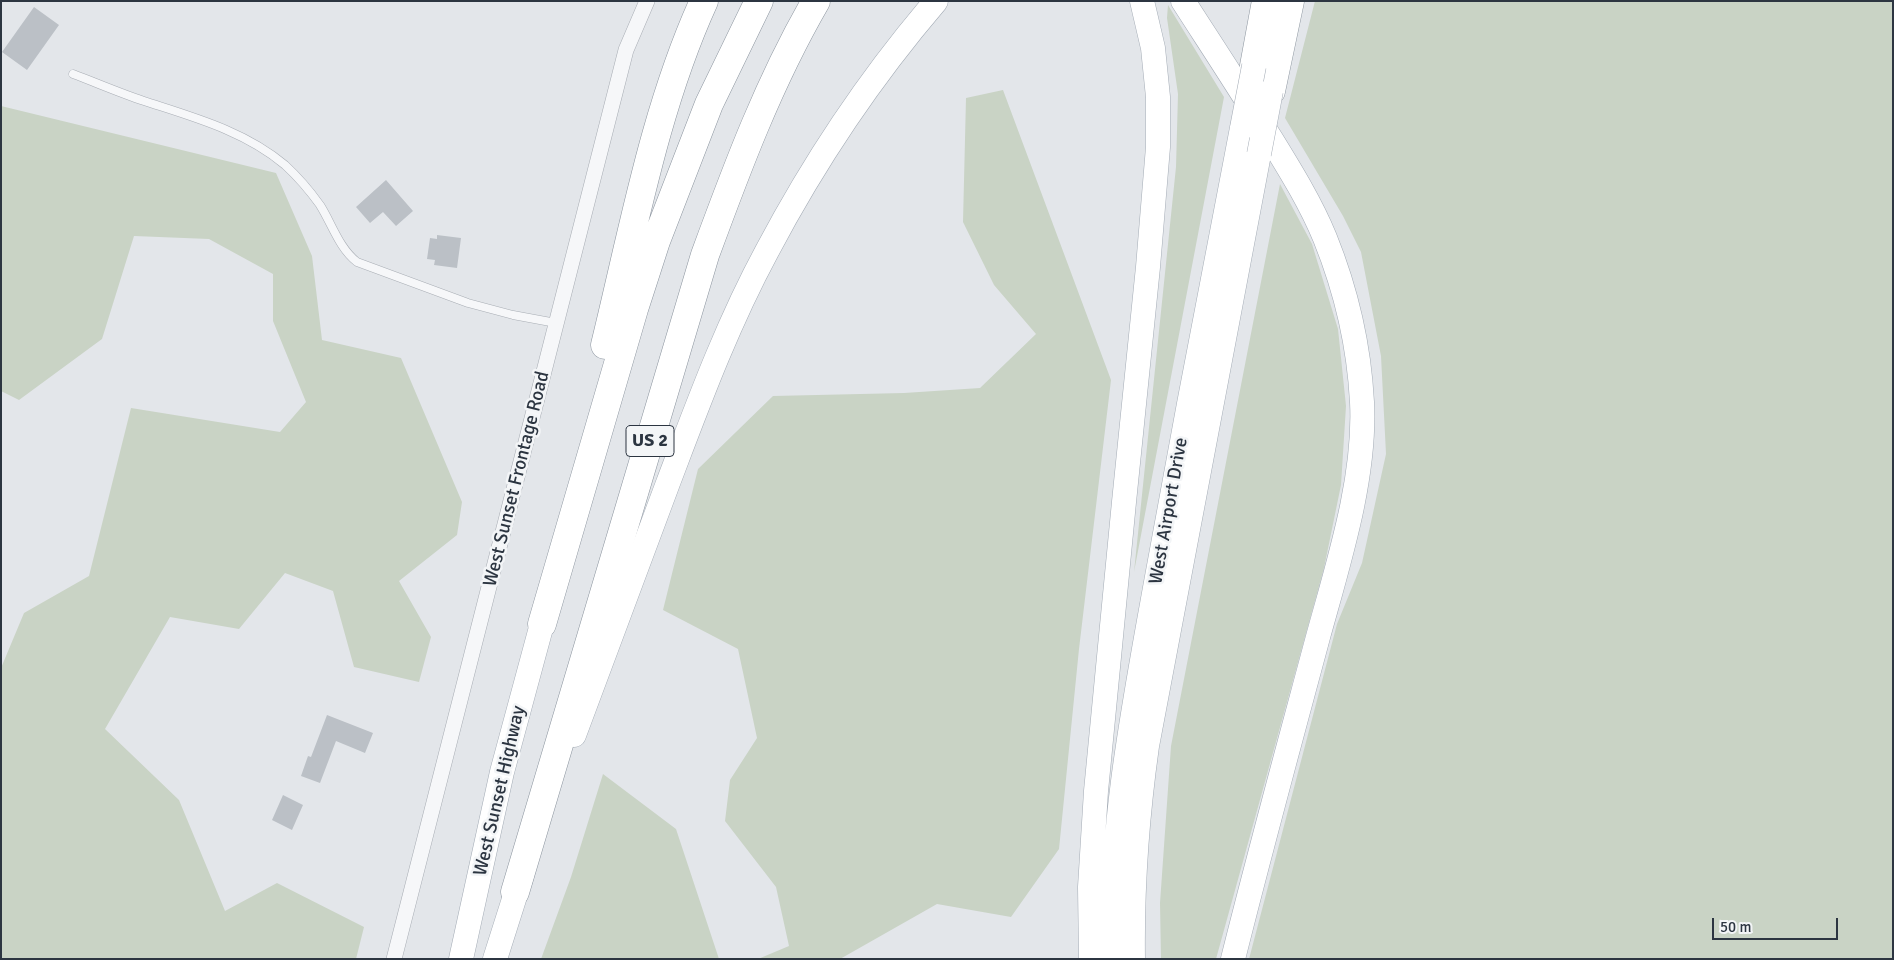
<!DOCTYPE html>
<style>
body{margin:0}
#map{position:relative;width:1894px;height:960px;overflow:hidden;background:#e3e6ea;font-family:Signika,sans-serif}
canvas{display:block}
.frame{position:absolute;inset:0;border:2px solid #2c3541;pointer-events:none}
.scale{position:absolute;left:1712px;top:918px;width:126px;height:22px;box-sizing:border-box;border:2px solid #2c3541;border-top:0;padding-left:6px;font-size:15px;line-height:18px;white-space:nowrap;color:#2c3541;-webkit-text-stroke:4px #f3f5f7;paint-order:stroke}
</style>
<div id="map">
<canvas width="1894" height="960"></canvas>
<div class="frame"></div>
<div class="scale">50 m</div>
</div>
<script>
const ctx = document.querySelector('canvas').getContext('2d');
ctx.lineJoin = 'round';
function fillPath(path, color) { ctx.fillStyle = color; ctx.fill(path, 'evenodd'); }
function stroke(path, color, width, dash) { ctx.strokeStyle = color; ctx.lineWidth = width; ctx.lineCap = dash ? 'butt' : 'round'; ctx.setLineDash(dash || []); ctx.stroke(path); }
function label(font, color, halo, rows, align = 'center') {
  ctx.font = font + ' Signika,sans-serif'; ctx.lineWidth = 5; ctx.setLineDash([]); ctx.textBaseline = 'middle'; ctx.strokeStyle = halo; ctx.fillStyle = color; for (const [text, x, y, turn = 0] of rows) {
    ctx.save(); ctx.translate(x, y); ctx.rotate((+turn || 0) * Math.PI / 180); ctx.textAlign = isNaN(turn) ? turn : align; if (halo) ctx.strokeText(text, 0, 0); ctx.fillText(text, 0, 0); ctx.restore();
  }
}
fillPath(new Path2D(`
 M1315 1H1893V959H1249L1337 624 1362 563 1386 454 1381 356 1361 252 1343 216 1285 118Z
 M1168 5 1224 97 1134 572 1176 167 1178 94 1167 18Z
 M1003 90 1111 380 1079 649 1059 849 1011 917 937 904 840 959H758L789 946 776 887 725 821 730 780 757 738 738 649 663 610 698 469 773 396 904 393 980 388 1036 334 994 285 963 222 966 98Z
 M1 106 276 173 312 256 322 340 401 358 462 502 457 535 399 581 431 637 419 682 354 667 333 591 285 573 239 629 170 617 105 729 179 800 225 911 277 883 364 927 356 959H1V668L24 613 89 576 131 408 280 432 306 402 273 321V274L209 239 134 236 102 339 19 400 1 391Z
 M1280 184 1312 244 1338 329 1346 406 1341 485 1324 568 1216 959H1161L1160 903 1171 746Z
 M603 774 676 829 719 959H541L571 877Z`), '#c9d3c5');
fillPath(new Path2D(`
 M34 7 59 25 27 70 2 52Z
 M386 180 413 211 396 226 383 212 370 223 356 207Z
 M437 235 461 238 457 268 434 265 435 260 427 259 430 238 437 239Z
 M327 715 373 733 365 753 336 741 320 783 301 776 308 756 311 757Z
 M283 795 303 805 292 830 272 820Z`), '#bbc0c6');
const lane = new Path2D(`
 M73 74C97 83 120 93 144 101 193 117 245 131 285 165 298 177 310 191 320 205 332 224 339 248 357 262L468 303 513 315 556 323`);
const street = new Path2D(`
 M394 959 626 50 647 1`);
const primary = new Path2D(`
 M1183 1C1210 43 1237 84 1263 126 1285 162 1309 199 1325 238 1346 290 1359 346 1362 402 1366 478 1338 564 1318 637 1289 745 1260 851 1233 959
 M574 735C605 651 637 567 668 483 698 404 727 325 767 251 814 162 870 78 936 1
 M461 959 502 772 542 624
 M495 959 522 874
 M1091 959 1090 887 1096 791 1124 502 1148 267 1158 147V97L1153 48 1142 1
 M1113 959C1109 830 1134 704 1157 577 1184 427 1213 278 1242 128
 M1133 959C1132 887 1137 817 1147 746L1259 154`);
const highway = new Path2D(`
 M1254 66 1266 1
 M1271 91 1290 1
 M605 345C633 231 655 108 704 1
 M542 624 634 309 656 241 709 104 759 1
 M515 892 705 255C737 168 769 82 816 1`);
stroke(lane, '#a8adb4', 9);
stroke(street, '#a8adb4', 16);
stroke(primary, '#a3abb5', 25);
stroke(highway, '#8c959f', 29);
stroke(lane, '#f6f7f9', 8);
stroke(street, '#f6f7f9', 15);
stroke(primary, '#fff', 24);
stroke(highway, '#fff', 28);
const primaryBridge = new Path2D(`
 M1242 128 1254 66
 M1259 154 1271 91`);
stroke(primaryBridge, '#a3abb5', 25, []);
stroke(primaryBridge, '#fff', 24);
for (const [x, y, w] of [
 [650,441,48]
]) { const box = new Path2D(); box.roundRect(x - w / 2, y - 15.5, w, 31, 4); ctx.fillStyle = '#f3f5f7'; ctx.fill(box); stroke(box, '#2c3541', 1); }
label('bold 18px', '#2c3541', null, [
 ["US 2",650,441]
]);
label('19px', '#2c3541', '#f3f5f7', [
 ["West Sunset Frontage Road",517,479,-76],
 ["West Airport Drive",1169,511,-80],
 ["West Sunset Highway",500,791,-77]
]);
</script>
